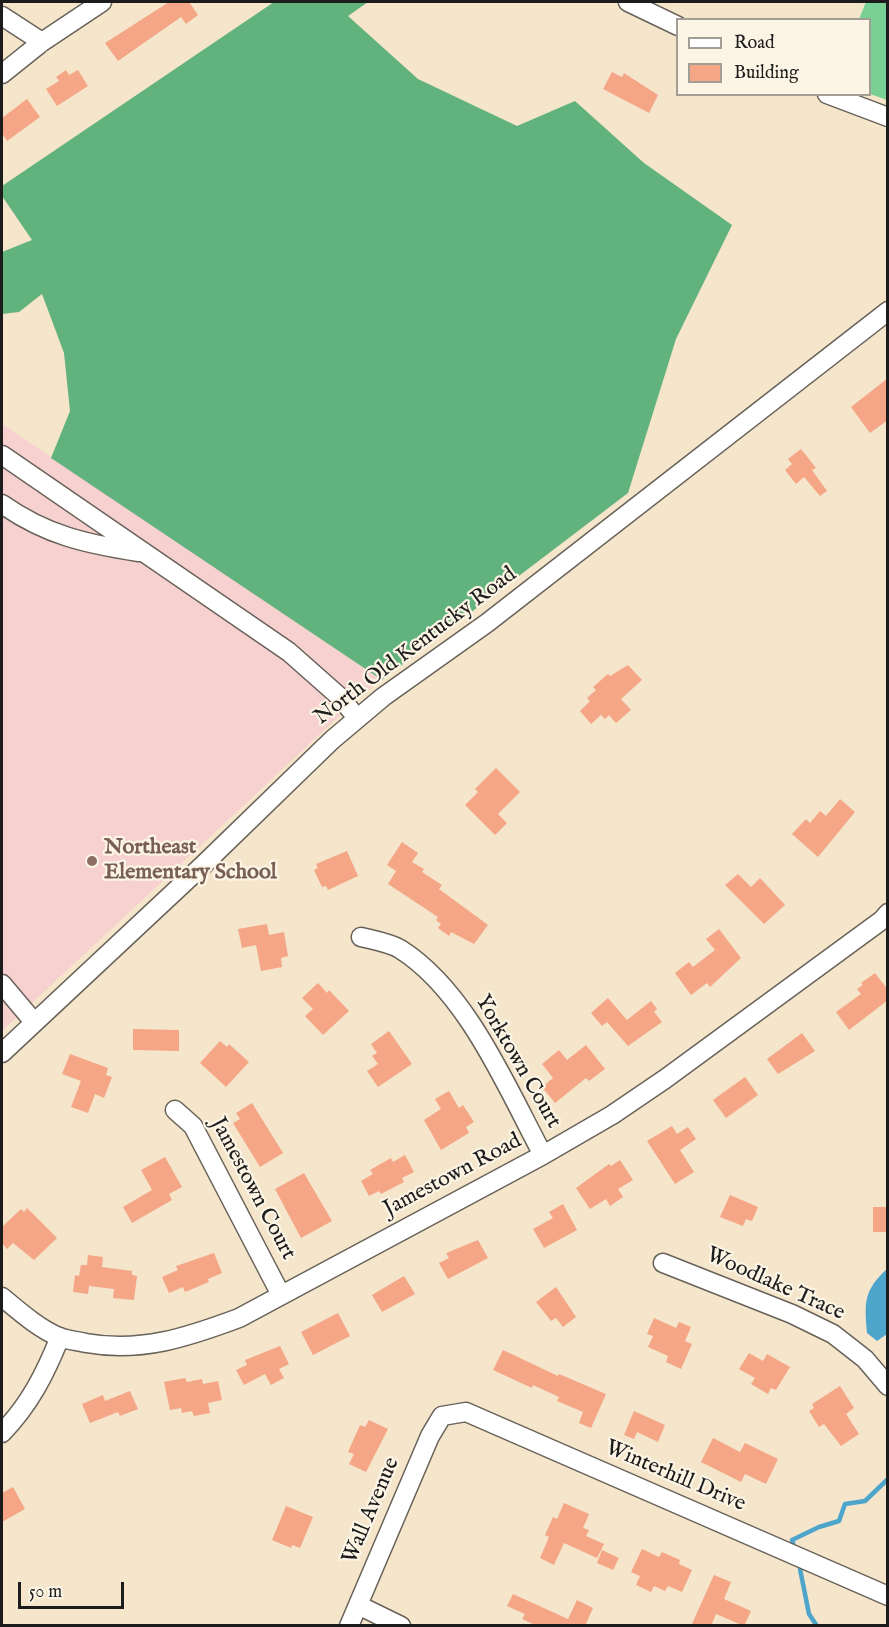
<!DOCTYPE html>
<style>
body{margin:0}
#map{position:relative;width:889px;height:1627px;overflow:hidden;background:#f5e5cb;font-family:"IM FELL English",serif}
canvas{display:block}
.frame{position:absolute;inset:0;border:3px solid #1c1c1c;pointer-events:none}
.legend{position:absolute;left:676px;top:18px;width:195px;height:78px;box-sizing:border-box;background:#fcf5e5;border:2px solid #a29e95;margin:0;padding:8px 10px;list-style:none;font-size:18px;color:#1c1c1c}
.legend li{display:flex;align-items:center;gap:12px;height:30px}
.legend b{width:30px;border:2px solid #a29e95}
.scale{position:absolute;left:18px;top:1582px;width:106px;height:27px;box-sizing:border-box;border:3px solid #1c1c1c;border-top:0;padding-left:8px;font-size:18px;line-height:21px;white-space:nowrap;color:#1c1c1c;-webkit-text-stroke:4px #fcf5e5;paint-order:stroke}
</style>
<div id="map">
<canvas width="889" height="1627"></canvas>
<div class="frame"></div>
<ul class="legend">
<li><b style="height:8px;background:#fff"></b>Road</li>
<li><b style="height:16px;background:#f4a686"></b>Building</li>
</ul>
<div class="scale">50 m</div>
</div>
<script>
const ctx = document.querySelector('canvas').getContext('2d');
ctx.lineJoin = 'round';
function fillPath(path, color) { ctx.fillStyle = color; ctx.fill(path, 'evenodd'); }
function stroke(path, color, width, dash) { ctx.strokeStyle = color; ctx.lineWidth = width; ctx.lineCap = dash ? 'butt' : 'round'; ctx.setLineDash(dash || []); ctx.stroke(path); }
function label(font, color, halo, rows, align = 'center') {
  ctx.font = font + ' "IM FELL English",serif'; ctx.lineWidth = 4.5; ctx.setLineDash([]); ctx.textBaseline = 'middle'; ctx.strokeStyle = halo; ctx.fillStyle = color; for (const [text, x, y, turn = 0] of rows) {
    ctx.save(); ctx.translate(x, y); ctx.rotate((+turn || 0) * Math.PI / 180); ctx.textAlign = isNaN(turn) ? turn : align; if (halo) ctx.strokeText(text, 0, 0); ctx.fillText(text, 0, 0); ctx.restore();
  }
}
fillPath(new Path2D(`
 M2 424 382 680 365 692 2 1031Z`), '#f7d0d0');
fillPath(new Path2D(`
 M866 2H887V100L870 94V20L859 19Z`), '#79d095');
fillPath(new Path2D(`
 M274 2H368L348 16 418 79 517 126 575 101 644 163 732 225 676 339 628 493 382 680 51 458 70 411 64 353 42 294 19 312 2 314V252L32 240 2 196V186Z`), '#62b27e');
fillPath(new Path2D(`
 M887 1269V1334L877 1341 867 1333C864 1302 864 1290 887 1269Z`), '#4ea5cb');
stroke(new Path2D(`
 M793 1543 792 1540 819 1527 839 1521 845 1504 865 1501 888 1479
 M800 1569 809 1614 817 1626`), '#4ea5cb', 4.5);
fillPath(new Path2D(`
 M169 2H189L198 15 186 24 181 17 118 61 105 43Z
 M66 70 69 75 78 70 88 86 57 106 46 89 59 81 56 77Z
 M612 72 622 77 624 73 658 95 649 113 603 89Z
 M27 99 40 117 7 141 2 133V118Z
 M888 378V420L870 433 851 407Z
 M801 449 816 468 812 470 827 491 820 496 804 477 796 484 785 470 792 464 788 459Z
 M628 665 642 680 621 699 631 710 616 723 609 715 605 719 601 715 591 724 580 711 590 701 587 698 596 690 593 687 608 674 610 676Z
 M496 768 520 792 498 814 507 823 495 835 465 805 478 792 475 789Z
 M840 799 855 812 818 857 792 834 806 819 810 823 820 811 826 816Z
 M402 842 418 853 412 862 424 869 422 872 442 885 439 889 488 925 474 944 451 932 449 936 438 928 441 924 436 920 438 917 388 884 396 871 387 865Z
 M347 851 358 876 328 890 326 886 322 887 314 870 318 868 316 864Z
 M738 874 751 887 760 878 785 905 764 924 725 885Z
 M267 924 269 935 284 932 288 956 281 958 282 967 261 971 256 945 242 948 238 929Z
 M719 929 741 958 710 987 707 983 691 995 675 973 689 962 693 967 715 950 706 939Z
 M875 973 888 990V1000L849 1030 836 1012 861 994 857 989 863 985 861 983Z
 M318 983 327 993 329 990 349 1011 323 1035 305 1016 313 1009 302 998Z
 M608 998 627 1020 651 1001 657 1009 654 1012 662 1022 628 1046 607 1022 602 1026 591 1013Z
 M133 1029 179 1030V1051L133 1050Z
 M389 1031 412 1064 378 1087 367 1071 378 1064 372 1056 377 1053 371 1044Z
 M802 1033 815 1051 778 1074 767 1059Z
 M220 1041 227 1047 229 1044 249 1062 226 1087 200 1063Z
 M586 1045 605 1069 589 1081 586 1078 555 1103 542 1087 553 1078 542 1064 559 1050 567 1060Z
 M70 1054 108 1068 106 1075 112 1077 104 1098 95 1094 88 1113 71 1107 81 1081 62 1074Z
 M745 1077 758 1095 726 1118 713 1100Z
 M449 1091 459 1108 463 1105 474 1122 466 1127 469 1133 441 1150 424 1120 441 1109 435 1099Z
 M252 1103 283 1153 260 1167 233 1123 240 1119 236 1113Z
 M672 1126 677 1134 688 1127 696 1139 680 1150 694 1172 675 1184 647 1141Z
 M405 1155 414 1172 402 1178 404 1182 381 1194 379 1191 369 1196 361 1181 373 1174 370 1170 391 1158 393 1162Z
 M165 1157 182 1187 169 1194 172 1200 132 1223 123 1207 152 1190 141 1170Z
 M620 1160 633 1180 618 1189 623 1197 610 1206 606 1199 590 1209 576 1188 609 1164 611 1166Z
 M304 1173 332 1221 301 1238 275 1189Z
 M730 1195 758 1207 752 1221 746 1219 743 1226 720 1217Z
 M563 1204 577 1230 544 1248 533 1229 553 1218 549 1212Z
 M873 1207H888V1232H873Z
 M27 1208 57 1238 34 1260 13 1243 7 1249 2 1243V1227L21 1209 24 1212Z
 M478 1240 488 1258 448 1279 439 1263 449 1258 446 1253Z
 M214 1253 222 1273 208 1279 209 1282 185 1292 183 1287 169 1293 162 1277 178 1270 176 1266Z
 M88 1255 103 1257 102 1267 132 1271V1275L137 1276 134 1300 113 1298 114 1289 89 1286 88 1294 73 1292 75 1275 79 1276 81 1265H87Z
 M404 1276 415 1294 382 1312 372 1295Z
 M556 1287 576 1317 563 1327 556 1318 551 1321 536 1302Z
 M338 1313 350 1336 313 1355 301 1332Z
 M654 1318 676 1328 679 1322 691 1327 685 1341 692 1344 681 1369 666 1362 668 1356 648 1347 653 1336 647 1334Z
 M280 1346 289 1364 279 1369 284 1378 271 1385 265 1374 244 1385 236 1370 247 1365 245 1360Z
 M503 1350 558 1376 559 1374 606 1394 591 1428 579 1423 583 1412 557 1401 559 1397 533 1385 532 1388 493 1370Z
 M749 1353 763 1361 767 1354 790 1367 776 1390 771 1388 768 1394 751 1384 755 1378 739 1369Z
 M185 1378 187 1382 202 1379 203 1384 218 1381 222 1400 208 1403 210 1413 194 1416 192 1411 182 1413 181 1408 170 1410 164 1382Z
 M840 1386 854 1408 846 1414 859 1434 841 1446 824 1424 819 1427 809 1411 814 1408 812 1404Z
 M130 1391 138 1409 120 1416 118 1412 90 1423 82 1404 103 1395 105 1401Z
 M634 1411 665 1425 658 1442 637 1432 634 1439 624 1435Z
 M369 1420 388 1429 366 1472 349 1464 354 1454 348 1452 360 1425 365 1427Z
 M713 1438 740 1452 745 1443 778 1459 766 1484 745 1474 741 1482 701 1462Z
 M13 1487 25 1509 2 1522V1493Z
 M564 1503 589 1514 583 1528 589 1530 586 1536 604 1544 597 1558 564 1543 554 1565 540 1558 549 1537 545 1535 553 1517 557 1519Z
 M286 1506 313 1517 300 1548 292 1545 291 1548 272 1540Z
 M642 1549 659 1557 662 1552 680 1560 679 1564 692 1570 682 1592 668 1586 665 1591 654 1586 651 1592 636 1585 640 1576 631 1572Z
 M602 1550 619 1558 613 1570 597 1563Z
 M714 1575 731 1582 724 1599 751 1611 744 1626 716 1614 711 1626H691Z
 M513 1594 568 1619 577 1600 593 1608 585 1626H537L522 1619 525 1614 507 1606Z`), '#f4a686');
const minor = new Path2D(`
 M628 2 678 26
 M2 16 42 42
 M2 74 42 42 102 2
 M827 94 888 117
 M2 455 289 652 341 698 357 718
 M2 504C46 535 86 544 139 552
 M361 937C373 940 390 943 400 949 467 991 507 1088 543 1155
 M2 984 34 1022
 M2 1053 202 866 332 740 383 697 487 623 888 311
 M175 1110 193 1126 281 1295
 M663 1263 792 1314 833 1334 865 1359 888 1386
 M2 1297C19 1311 38 1328 59 1337 67 1340 77 1341 86 1343 141 1353 188 1337 239 1318L543 1155 612 1115 665 1079 882 920 888 913
 M2 1433C30 1404 45 1374 60 1337
 M358 1605 401 1626
 M349 1626 430 1436 442 1416 466 1412 888 1596`);
stroke(minor, '#686259', 21);
stroke(minor, '#fff', 18);
for (const [x, y, r, color] of [
 [92,861,6,"#8d6e63"]
]) { const dot = new Path2D(); dot.arc(x, y, r, 0, 2 * Math.PI); ctx.fillStyle = color; ctx.fill(dot); stroke(dot, '#fcf5e5', 2); }
label('22px', '#1c1c1c', '#fcf5e5', [
 ["North Old Kentucky Road",416,647,-37],
 ["Yorktown Court",517,1062,60],
 ["Jamestown Road",453,1176,-28],
 ["Jamestown Court",252,1189,62],
 ["Woodlake Trace",775,1285,24],
 ["Winterhill Drive",675,1477,23],
 ["Wall Avenue",372,1511,-67]
]);
label('bold 22px', '#785e54', '#fcf5e5', [
 ["Northeast",104,848],
 ["Elementary School",104,873]
], 'left');
</script>
